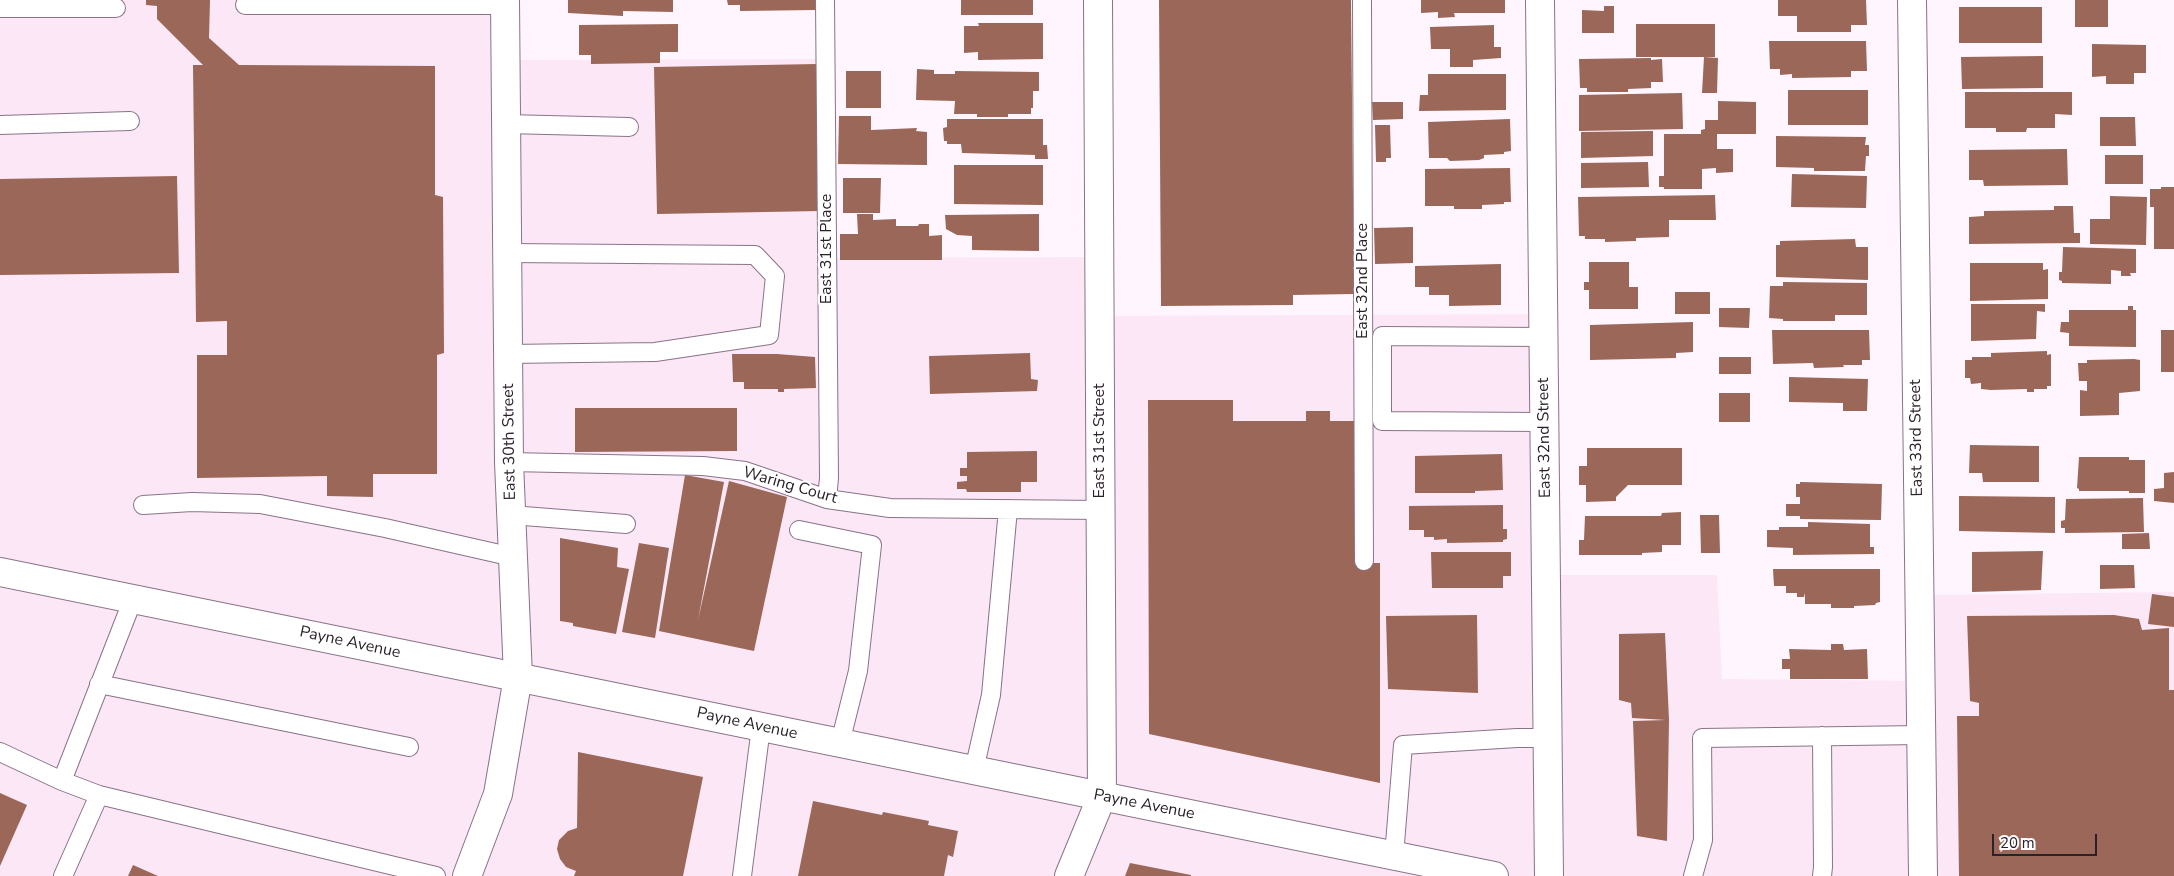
<!DOCTYPE html>
<style>
body{margin:0}
#map{position:relative;width:2174px;height:876px;overflow:hidden;background:#fff5fe;font-family:"Nunito Sans",sans-serif}
canvas{display:block}
.scale{position:absolute;left:1992px;top:834px;width:105px;height:22px;box-sizing:border-box;border:2px solid #2a212a;border-top:0;padding-left:6px;font-size:15px;line-height:18px;white-space:nowrap;color:#2a212a;-webkit-text-stroke:4px #fff;paint-order:stroke}
</style>
<div id="map">
<canvas width="2174" height="876"></canvas>
<div class="scale">20 m</div>
</div>
<script>
const ctx = document.querySelector('canvas').getContext('2d');
ctx.lineJoin = 'round';
function fillPath(path, color) { ctx.fillStyle = color; ctx.fill(path, 'evenodd'); }
function stroke(path, color, width, dash) { ctx.strokeStyle = color; ctx.lineWidth = width; ctx.lineCap = dash ? 'butt' : 'round'; ctx.setLineDash(dash || []); ctx.stroke(path); }
function label(font, color, halo, rows, align = 'center') {
  ctx.font = font + ' "Nunito Sans",sans-serif'; ctx.lineWidth = 4.5; ctx.setLineDash([]); ctx.textBaseline = 'middle'; ctx.strokeStyle = halo; ctx.fillStyle = color; for (const [text, x, y, turn = 0] of rows) {
    ctx.save(); ctx.translate(x, y); ctx.rotate((+turn || 0) * Math.PI / 180); ctx.textAlign = isNaN(turn) ? turn : align; if (halo) ctx.strokeText(text, 0, 0); ctx.fillText(text, 0, 0); ctx.restore();
  }
}
fillPath(new Path2D(`
 M0 0H505V60L826 59 827 258 1099 257 1100 316 1544 314 1546 575H1717L1722 679 1920 681 1919 595 2174 592V876H0Z`), '#fce7f6');
fillPath(new Path2D(`
 M146 0H210L209 38 239 65 435 66V195L443 197 444 353 437 355V474H373V497L327 496V476L197 478V355H227V321L196 322 193 65H203L157 19V6L146 5Z
 M568 0H673V12L623 11V16L568 13Z
 M727 0H816V10L740 11V5H728Z
 M961 0H1033V15H961Z
 M1159 0H1351L1354 294 1293 295V305L1161 306Z
 M1421 0H1505V13H1454L1455 17 1438 18V12L1421 13Z
 M1778 0H1866L1867 25H1851V32H1797V16H1778Z
 M2075 0H2108V27H2075Z
 M1604 6H1614V33H1582V10L1604 11Z
 M1959 7H2042V43H1959Z
 M978 23H1043V59L978 60V52L964 53V26H979Z
 M678 24V52H660V63L591 64V55H579V25Z
 M1636 24H1715V57H1636Z
 M1494 25V47H1501V58L1473 60V67H1450V49H1431L1430 27Z
 M1769 41H1866L1867 71H1851V77L1792 78V74L1780 75V69H1770Z
 M2092 44 2146 45V73H2134V84H2106V76L2092 77Z
 M2043 56V88L1962 89 1961 57Z
 M1704 57 1718 58 1717 93H1702Z
 M1651 58V60L1662 59 1663 82H1651V88L1628 89V92H1587V88H1580L1579 59Z
 M817 64 820 211 657 214 654 67Z
 M917 69 934 70V74H955V71L1039 72V91H1033V108H1031V114H1008V117H977V114H954L955 101 916 100Z
 M846 71H881V108H846Z
 M1428 74H1506V110L1419 111 1420 95H1428Z
 M1788 90H1868V125H1788Z
 M1965 92H2072V115L2055 114V128H2027L2026 132H1996V128H1965Z
 M1682 93 1683 129 1579 131V95Z
 M1718 101 1756 102V134H1717V149H1733V172L1716 173V168L1702 169V189H1664V187H1659V176H1664V134H1701V130L1705 129V120H1718Z
 M1372 102H1403V119L1373 120Z
 M839 116H871V130L917 128 916 131 927 132V165L838 164Z
 M2100 117H2135L2136 146H2100Z
 M947 119H1043V145H1047L1048 159H1035V155L962 153 961 144H947V141H944L943 128 947 127Z
 M1510 119 1511 151 1504 152V154L1484 155V158L1479 160 1450 161 1447 158H1429L1428 122Z
 M1375 125H1390L1391 158H1386V162H1376Z
 M1653 131V156L1581 158V132Z
 M1776 136 1866 137 1865 145H1869V156H1866L1865 171H1814V168L1776 167Z
 M2067 149 2068 185 1984 186 1983 180H1969V150Z
 M2105 155H2143V184H2105Z
 M1648 162 1649 187 1581 188V163Z
 M954 165H1043V205L954 204Z
 M1510 168 1511 202H1504V204L1482 205V209H1454V206H1425V169Z
 M1792 174 1867 176 1866 208 1791 207Z
 M177 176 179 273 0 275V179Z
 M843 178H881L880 213H843Z
 M2161 187H2174V249H2154V207H2150V189H2161Z
 M1715 195 1716 220H1669V237L1636 238V241L1605 242V239H1585V236H1579L1578 197Z
 M2110 196 2147 197 2146 245 2090 244V219H2110Z
 M2054 206H2073L2074 233H2080V243L1969 244V217L1984 216V211L2054 210Z
 M857 214H873V220L896 219V226H918L919 224H929V236L942 235V260H840V234H858Z
 M1039 214V251L972 250V236L957 235 946 229 945 215Z
 M1413 227V263L1375 264 1374 228Z
 M1855 239 1856 247H1868V280L1776 277V245H1780V241Z
 M2063 247 2136 249V273H2130L2131 276H2121V271L2111 270V284L2062 283V281L2059 280V272H2062Z
 M1589 262H1629V287H1638V309H1589V290H1584V282H1589Z
 M1970 263H2043V270L2048 269V299L1970 301Z
 M1501 264V305L1449 306V295H1429V287H1415V266Z
 M1783 282 1867 283V315H1835V321H1783V319L1769 318 1770 286H1783Z
 M1675 292H1710V314H1675Z
 M1971 304H2045V312L2037 311 2036 339 1971 341Z
 M2128 306H2133V310H2136V347L2069 346V333L2060 332 2061 322H2069V310H2128Z
 M1719 308H1750L1749 328 1719 327Z
 M1693 322V352L1676 353V358L1590 360V325Z
 M1772 330H1869L1870 360H1862V365H1843L1844 367 1814 368 1813 363 1773 364Z
 M2161 330H2174V372H2161Z
 M2047 351V355L2051 354V386H2047V389H2034V392H2027V389L1991 390 1981 389V383L1971 384 1970 378H1965V360H1972V357H1991V353Z
 M1030 353 1031 379 1038 380 1037 391 930 394 929 356Z
 M732 354H777L815 357 816 388 784 389V392H778V389H744V382H733Z
 M1719 357H1751V374H1719Z
 M2134 359 2140 360V391L2119 393V415L2080 416V390L2087 391V381H2079L2078 363H2087V360Z
 M1789 377 1868 379 1867 411H1843V403L1789 402Z
 M1719 393H1750V422H1719Z
 M1148 400H1233V421H1306V411H1330V421H1358L1359 563H1380V783L1149 734Z
 M575 408H737V451L575 452Z
 M1970 445 2039 446V482H1983L1982 473H1969Z
 M1587 448H1682V485H1628L1616 497V501L1586 502V485H1579V466H1587Z
 M1037 451V482H1021V492H967L966 489H957V482L967 481V476H960V468H967V452Z
 M1502 454 1503 490 1475 491V493H1415V456Z
 M2079 457H2129V460H2145V493H2129V491H2079V489L2077 488Z
 M2174 472V503L2154 501V489L2164 488V473Z
 M685 475 724 482 698 620 729 481 787 497 754 651 659 631Z
 M1800 482 1882 484 1881 520 1800 519V516H1786V504H1800V497H1796V484H1800Z
 M1959 496 2055 497V533L1959 531Z
 M2143 498 2144 532 2065 533V528H2061V521L2065 520 2066 499Z
 M1503 505V529H1507V539L1503 540V542L1447 543V539L1434 540V537H1424V530H1409V506Z
 M1681 512V545H1662V552L1642 553V555H1579V540H1584L1585 516H1661L1662 513Z
 M1700 515H1719L1720 553H1701Z
 M1808 522 1870 524V547H1874V554L1793 555V548L1767 547V530H1779V527H1808Z
 M2149 533 2150 549H2122V534Z
 M560 538 618 548 617 567 629 569 616 634 573 626V623L560 621Z
 M639 543 669 548 655 638 622 632Z
 M2043 551 2041 590 1972 592V552Z
 M1431 552H1511V576H1503V588H1432Z
 M2100 565H2134L2135 588 2100 589Z
 M1773 569H1880V602L1876 603 1875 605 1854 606V608H1831V604H1805V593L1804 597H1797V593H1786V586H1774Z
 M2152 594 2174 597V627L2148 624Z
 M1477 615 1478 693 1388 689 1386 616Z
 M2114 615 2139 619 2142 630 2169 628V690H2174V876H1959L1957 716H1979V703L1970 701 1967 616Z
 M1665 633 1669 720 1667 841 1637 836 1633 721 1666 720 1632 718 1631 703 1619 700V634Z
 M1831 644H1843L1844 650 1867 649 1868 679H1790V669H1782V659H1790L1789 649 1831 650Z
 M578 752 703 777 683 876H574L576 871 566 867 560 859 557 849 559 840 568 831 577 828Z
 M0 793 27 805 0 866Z
 M813 801 882 815 883 812 929 821 928 825 958 831 953 857 948 855 944 876H798Z
 M1130 863 1191 875V876H1125Z
 M133 865 158 876H128Z`), '#9b6758');
const service = new Path2D(`
 M825 0 829 478 827 499
 M1362 0 1364 561
 M245 5H505
 M0 8H116
 M506 124 629 127
 M0 125 130 121
 M507 253 755 255 775 276 769 335 655 352 508 354
 M1544 337 1382 336V421L1544 422
 M509 462 703 466 745 471 827 499 890 508 1101 510
 M143 505 192 502 260 504 385 528 513 557
 M511 515 626 524
 M799 530 872 545 858 671 840 743
 M99 684 409 747
 M0 752 62 781
 M974 770 991 695 1008 509
 M99 795 436 876
 M1394 856 1403 745 1517 738H1548
 M63 876 99 795 62 781 133 599
 M742 876 761 727
 M1693 876 1703 840 1702 738 1921 735
 M1822 876 1823 867 1822 736`);
const minor = new Path2D(`
 M1540 0 1549 876
 M1912 0 1923 876
 M1069 876 1102 796 1098 0`);
const tertiary = new Path2D(`
 M0 572 1494 876`);
const secondary = new Path2D(`
 M467 876 498 794 518 677 509 462 505 0`);
stroke(service, '#897387', 20);
stroke(minor, '#897387', 30);
stroke(tertiary, '#897387', 30);
stroke(secondary, '#897387', 30);
stroke(service, '#fff', 18);
stroke(minor, '#fff', 28);
stroke(tertiary, '#fff', 28);
stroke(secondary, '#fff', 28);
label('16px', '#2a212a', '#fff', [
 ["East 31st Place",827,249,-90],
 ["East 32nd Place",1363,281,-90],
 ["East 32nd Street",1545,438,-91],
 ["East 33rd Street",1917,438,-91],
 ["East 31st Street",1100,441,-90],
 ["East 30th Street",510,442,-91],
 ["Waring Court",790,486,16],
 ["Payne Avenue",350,643,12],
 ["Payne Avenue",747,724,12],
 ["Payne Avenue",1144,805,11]
]);
</script>
